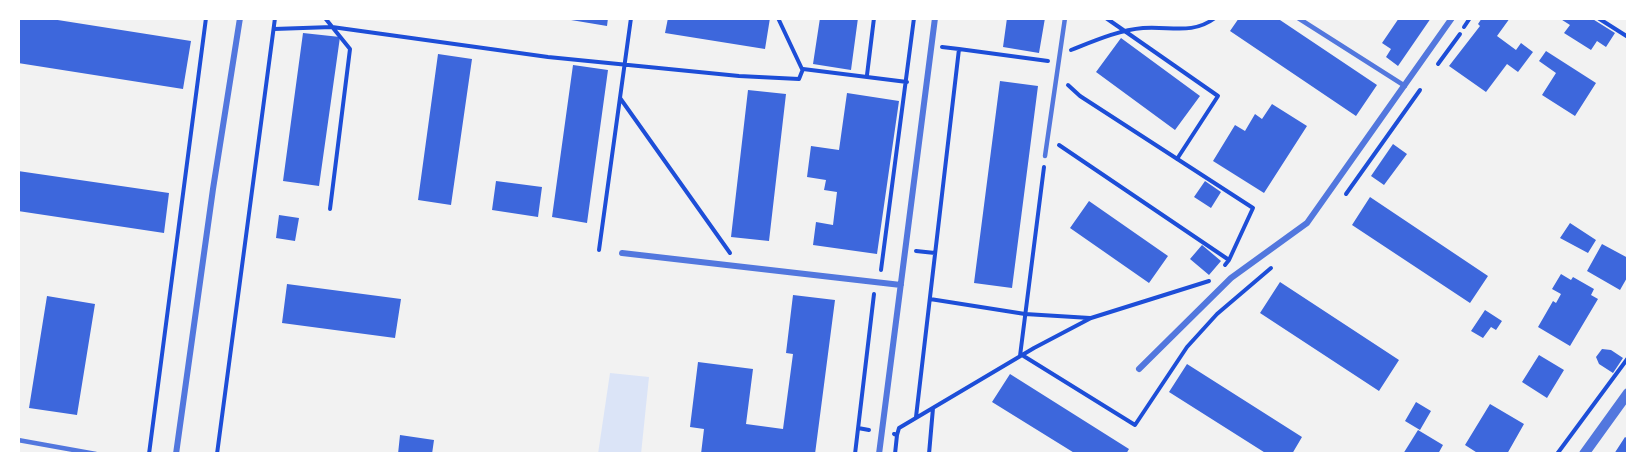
<!DOCTYPE html>
<style>
body{margin:0}
#map{position:relative;width:1646px;height:472px;overflow:hidden;background:#f2f2f2;font-family:"Space Grotesk",sans-serif}
canvas{display:block}
.frame{position:absolute;inset:0;border:20px solid #fff;pointer-events:none}
</style>
<div id="map">
<canvas width="1646" height="472"></canvas>
<div class="frame"></div>
</div>
<script>
const ctx = document.querySelector('canvas').getContext('2d');
ctx.lineJoin = 'round';
function fillPath(path, color) { ctx.fillStyle = color; ctx.fill(path, 'evenodd'); }
function stroke(path, color, width, dash) { ctx.strokeStyle = color; ctx.lineWidth = width; ctx.lineCap = dash ? 'butt' : 'round'; ctx.setLineDash(dash || []); ctx.stroke(path); }
fillPath(new Path2D(`
 M610 373 649 377 641 454H598Z`), '#dbe4f7');
fillPath(new Path2D(`
 M18 18H45L191 41 183 89 18 63Z
 M559 18H608L607 26Z
 M668 18H770L765 49 665 33Z
 M820 18H858L851 70 813 64Z
 M1007 18H1045L1039 53 1003 47Z
 M1239 18H1277L1377 85 1356 116 1230 31Z
 M1399 18H1431L1398 66 1386 57 1391 49 1382 43Z
 M1482 18H1510L1497 36 1516 50 1521 43 1533 52 1518 72 1507 64 1486 92 1449 66 1480 26 1478 24Z
 M1559 18H1591L1615 33 1606 47 1597 41 1591 50 1564 33 1570 25Z
 M303 33 340 37 319 186 283 181Z
 M1121 38 1200 96 1175 130 1096 72Z
 M1546 51 1596 83 1575 116 1542 95 1556 73 1539 61Z
 M438 54 472 59 451 205 418 200Z
 M573 65 608 70 587 223 552 217Z
 M1000 81 1038 86 1012 288 974 283Z
 M748 90 786 94 769 241 731 237Z
 M847 93 899 101 877 254 813 245 816 222 833 225 837 192 824 190 826 180 807 177 811 146 839 150Z
 M1272 104 1307 126 1264 193 1213 161 1235 125 1245 131 1255 114 1262 119Z
 M1393 144 1407 154 1384 185 1371 176Z
 M18 171 169 193 164 233 18 211Z
 M496 181 542 187 538 217 492 210Z
 M1205 181 1221 192 1211 208 1194 197Z
 M1370 197 1488 276 1470 303 1352 225Z
 M1089 201 1168 256 1149 283 1070 228Z
 M279 215 299 218 295 241 276 238Z
 M1570 223 1596 240 1588 253 1560 238Z
 M1602 244 1628 258V276L1620 290 1587 271Z
 M1202 245 1221 261 1209 275 1190 259Z
 M1561 274 1571 280 1573 277 1594 289 1591 295 1598 299 1570 346 1538 327 1553 301 1556 303 1561 294 1552 289Z
 M1280 282 1399 360 1379 391 1260 313Z
 M287 284 401 299 395 338 282 323Z
 M793 295 835 300 815 454H701L704 429 690 427 698 362 753 369 746 424 783 429 793 354 786 353Z
 M47 296 95 304 77 415 29 408Z
 M1485 310 1502 321 1496 330 1491 327 1483 338 1471 331Z
 M1602 349 1611 350 1623 358 1613 373 1599 364 1596 357Z
 M1539 355 1564 370 1547 398 1522 382Z
 M1187 364 1302 437 1292 454H1267L1169 392Z
 M1010 374 1129 449 1126 454H1076L992 402Z
 M1416 402 1431 411 1420 430 1405 421Z
 M1490 404 1524 424 1507 454H1479L1465 445Z
 M1418 430 1443 445 1438 454H1403Z
 M400 435 434 440 432 454H398Z
 M1625 437 1628 439V454H1614Z`), '#3d67dc');
stroke(new Path2D(`
 M325 18 350 49 330 209
 M778 18 802 69
 M1106 18 1218 96 1177 159
 M1598 18 1628 37
 M1464 27 1470 18
 M274 29 332 27 548 57 739 76 799 79 803 69 907 82
 M942 47 959 49
 M1071 50C1094 41 1119 30 1143 28 1171 26 1192 35 1215 18
 M1438 64 1460 34
 M867 75 874 18
 M1068 85 1080 96 1253 208 1229 260
 M620 98 730 253
 M1059 145 1229 260 1225 265
 M1346 194 1420 90
 M599 250 631 18
 M916 251 935 253
 M881 270 914 18
 M930 299 1025 314 1090 318
 M1022 355 1135 425 1187 347 1217 314 1271 268
 M1020 356 1044 167
 M916 417 959 49 1048 61
 M858 428 869 430
 M894 434 897 435 899 428 1034 348 1091 318 1209 281
 M149 454 206 18
 M217 454 275 18
 M855 454 874 294
 M895 454 897 435
 M929 454 933 408
 M1557 454 1628 358`), '#1d4ed8', 4);
stroke(new Path2D(`
 M1298 18 1405 86
 M1045 156 1065 18
 M18 440 96 454`), '#5277de', 4.5);
stroke(new Path2D(`
 M622 253 901 285
 M1139 369 1231 278 1307 223 1452 18
 M176 454 213 189 240 18
 M879 454 935 18`), '#5277de', 6);
stroke(new Path2D(`
 M1584 454 1628 393`), '#5277de', 10);
</script>
